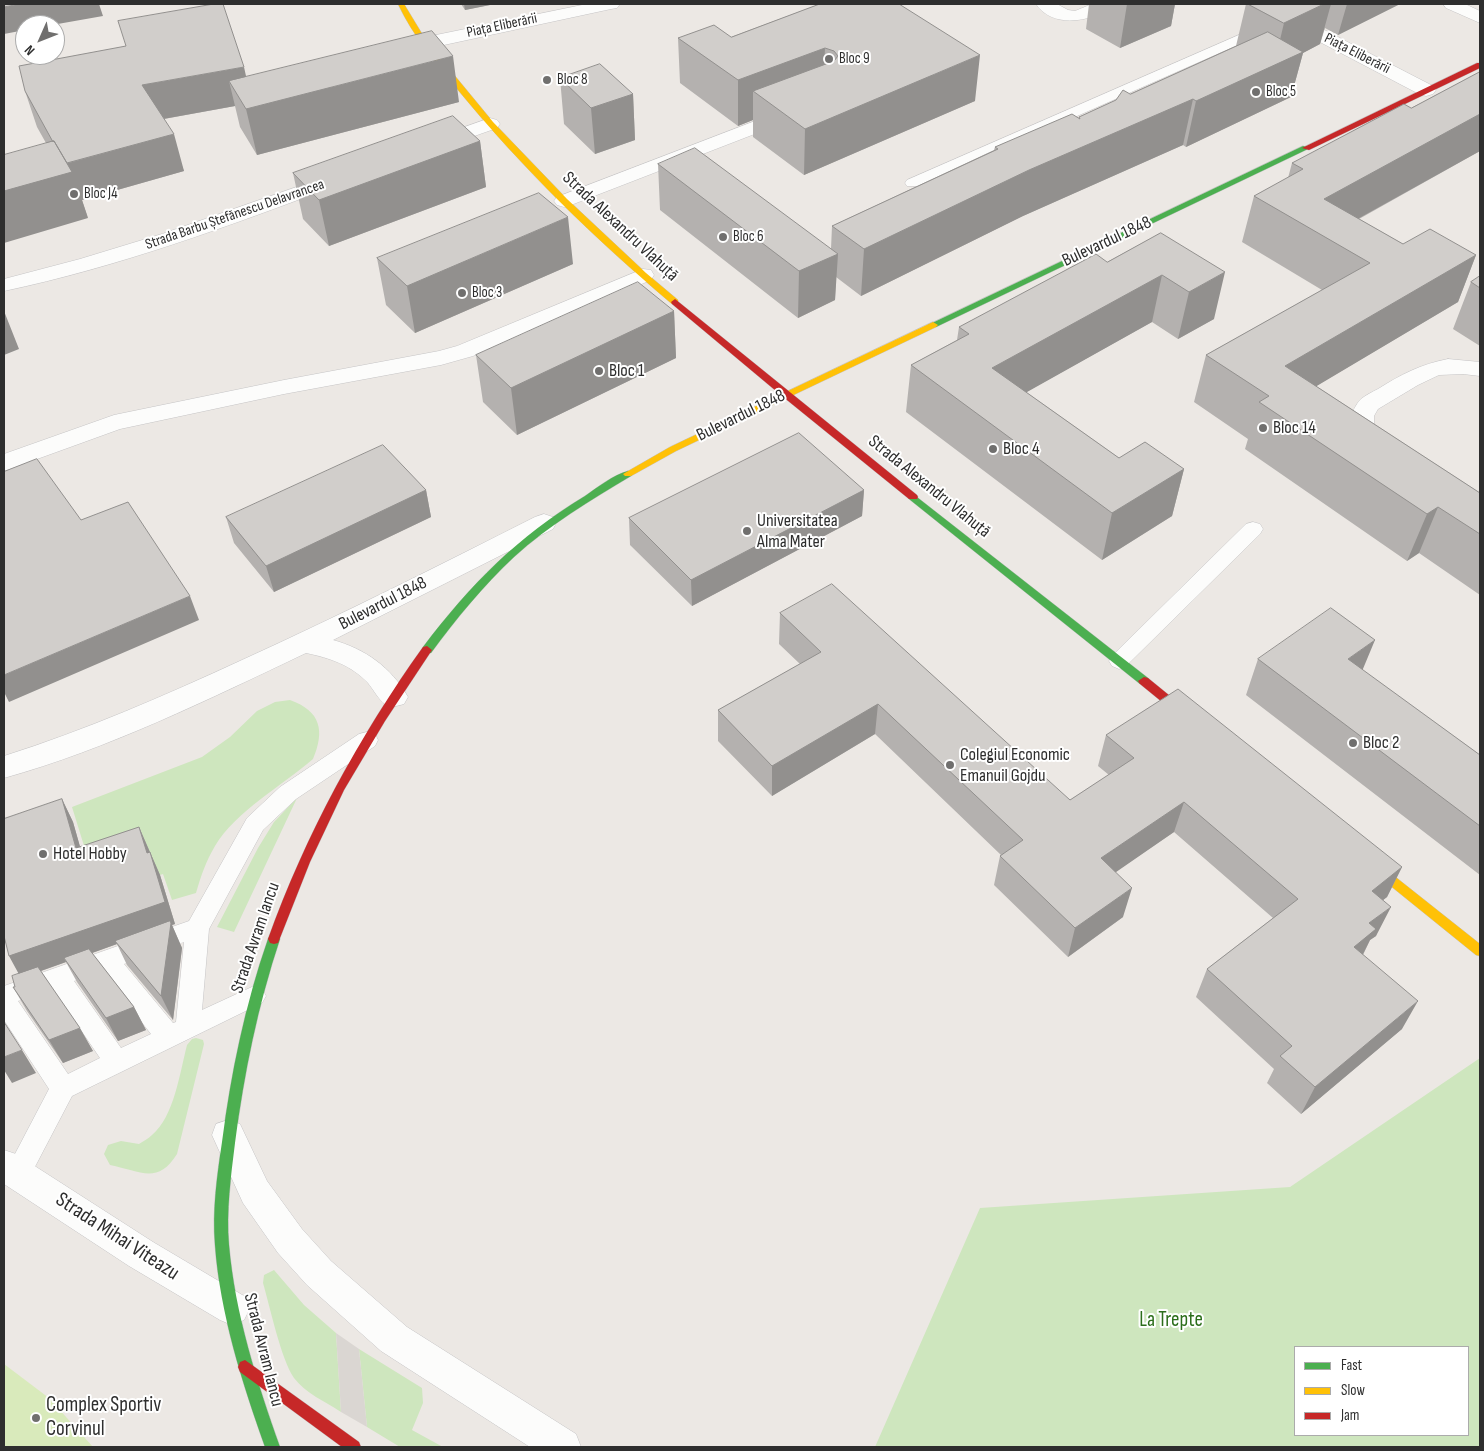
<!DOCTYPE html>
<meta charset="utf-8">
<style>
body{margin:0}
#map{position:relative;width:1484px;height:1451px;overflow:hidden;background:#ece8e4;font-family:"Sofia Sans Condensed",sans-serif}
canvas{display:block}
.frame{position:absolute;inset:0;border:5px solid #2e2e2e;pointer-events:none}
.legend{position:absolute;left:1294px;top:1346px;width:175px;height:90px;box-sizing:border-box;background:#fff;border:1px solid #ababab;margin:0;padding:6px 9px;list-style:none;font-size:15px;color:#2e2e2e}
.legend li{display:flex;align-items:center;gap:10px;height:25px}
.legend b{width:25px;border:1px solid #ababab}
.north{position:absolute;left:15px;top:15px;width:50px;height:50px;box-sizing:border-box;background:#fff;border:1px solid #ababab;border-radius:50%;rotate:226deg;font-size:14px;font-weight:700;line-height:20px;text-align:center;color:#2e2e2e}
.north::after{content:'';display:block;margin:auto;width:18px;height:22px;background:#706f6e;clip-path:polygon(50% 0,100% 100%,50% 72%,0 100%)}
</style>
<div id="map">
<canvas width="1484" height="1451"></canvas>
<div class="frame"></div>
<ul class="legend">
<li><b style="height:6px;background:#4caf50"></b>Fast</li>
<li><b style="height:6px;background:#ffc107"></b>Slow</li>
<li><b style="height:6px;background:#c62828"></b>Jam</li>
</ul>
<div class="north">N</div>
</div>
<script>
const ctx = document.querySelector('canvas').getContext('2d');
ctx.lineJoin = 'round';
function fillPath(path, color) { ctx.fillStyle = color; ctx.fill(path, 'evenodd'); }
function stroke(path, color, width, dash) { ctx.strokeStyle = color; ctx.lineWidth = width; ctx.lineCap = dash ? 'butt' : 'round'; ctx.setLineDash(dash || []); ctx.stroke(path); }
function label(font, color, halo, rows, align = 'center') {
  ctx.font = font + ' "Sofia Sans Condensed",sans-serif'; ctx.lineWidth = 4; ctx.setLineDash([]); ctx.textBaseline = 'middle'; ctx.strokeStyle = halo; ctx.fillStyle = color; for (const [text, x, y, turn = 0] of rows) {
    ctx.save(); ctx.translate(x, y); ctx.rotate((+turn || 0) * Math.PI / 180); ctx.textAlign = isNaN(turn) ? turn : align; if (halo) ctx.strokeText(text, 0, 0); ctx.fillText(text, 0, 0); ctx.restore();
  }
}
fillPath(new Path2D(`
 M290 700C321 711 325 731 313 759 282 786 236 811 215 846 206 861 201 876 196 893L172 900 163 874 157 876 4 892 89 862 72 807 202 757 230 737 257 711 275 702Z
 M297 798 234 932 217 927 258 848 274 822Z
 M196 1038 203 1040 204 1044 177 1154C158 1185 140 1171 110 1165L104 1154 108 1145 121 1141 139 1144C143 1141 148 1139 152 1135 174 1117 180 1072 187 1045L192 1039Z
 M1480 1058V1447H875L980 1208 1290 1187ZM1295 1347H1468V1435H1295Z
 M274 1270 304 1305 336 1333 341 1412C326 1402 305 1393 294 1378 281 1359 270 1307 263 1283L264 1275Z
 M359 1349 422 1388 423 1403 412 1430 443 1447H400L367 1427Z`), '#cee6be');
fillPath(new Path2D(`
 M4 1364 49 1398 93 1447H4Z`), '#d9eabb');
fillPath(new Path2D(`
 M336 1333 359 1349 367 1427 341 1412Z`), '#dad6d2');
const lane = new Path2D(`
 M1264 24 1269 25 1271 28 1269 31 919 186H907L905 183 907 180Z
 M1253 522 1260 524 1263 529 1260 534 1126 666 1119 669 1112 666 1109 661 1112 656 1246 524Z
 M367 732 375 734 378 740 375 746 296 799 263 830 209 929 202 1010 254 986 262 989 266 996 262 1003 72 1096 27 1182 18 1185 9 1182 5 1173 49 1089 4 1020V986L189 921 247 818 280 787 359 734ZM184 942 176 1022 173 1023 124 964ZM102 971 151 1034 121 1048 74 981ZM53 989 100 1058 68 1074 18 1001Z`);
const street = new Path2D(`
 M587 4H620L617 8 611 9 402 54 395 52 393 48 395 44 402 42Z
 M1036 4H1057L1068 10 1075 11 1092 4H1116C1112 10 1105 11 1099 14 1079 23 1050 25 1036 4Z
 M1252 4H1274L1433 86 1436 90 1433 94 1426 96 1419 94 1255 8Z
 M1443 4H1465L1480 11V23L1446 8Z
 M789 108 796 110 799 114 796 118 571 205 564 207 557 205 554 201 557 197Z
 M490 118 497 120 500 124 497 128 435 150 428 148 425 144 428 140Z
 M331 175 338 177 341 181 338 185C229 226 118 267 4 291V279L80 259 162 234Z
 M643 269 651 270 654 275 651 280 473 356 441 365 284 394 120 429 4 471V454L114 415 284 380 439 351 457 346Z
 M1448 359 1480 362V376L1463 374 1439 375 1418 385 1378 409 1374 416V427L1392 446 1388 452C1361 459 1338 423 1361 399 1366 395 1372 392 1378 389 1400 375 1421 364 1448 359Z
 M544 514 553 517 556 523 553 529 333 640C365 649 391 667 408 697L404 704C397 706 391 708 385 704 379 700 373 689 368 683 351 665 330 658 306 653 209 699 108 749 4 778V756C86 730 164 696 242 660 341 615 438 566 535 517Z
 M228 1120 240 1124 267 1181 302 1229 331 1261 407 1327 576 1434 581 1447H530L381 1351 307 1285 278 1253 243 1203 212 1135 216 1124Z
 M4 1150 16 1154 153 1242 244 1296 250 1308 244 1320 232 1325 220 1320 129 1266 4 1184Z`);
const fast = new Path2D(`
 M1303 146 1310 148 936 327H930L928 325Z
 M628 471 631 472 633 474 631 476C591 500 549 525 514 557 483 586 456 619 431 653H423L422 650 423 647C471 584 517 537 585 496 598 487 613 475 628 471Z
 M913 494 1148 678 1150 681 1148 684H1140L909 499 908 497Z
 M274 934 278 935 280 939C258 1005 244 1073 235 1143 231 1176 226 1211 229 1245 235 1314 257 1382 280 1447H265C242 1382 220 1314 215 1245 212 1211 217 1176 222 1142 231 1073 245 1005 268 939L270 935Z`);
const slow = new Path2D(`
 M398 4H404L427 42 493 122 567 199 646 273 678 300V304H672C595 239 522 168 458 90 436 63 413 36 398 4Z
 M933 322 938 325 936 327 676 451 631 476H625L623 474 670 447Z
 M1365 854 1369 856 1480 944V956L1476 955 1361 862 1359 859 1361 856Z`);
const jam = new Path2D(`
 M1477 63H1480V68L1309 150 1302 148Z
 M675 299 917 495 918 497 917 499H909L782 396 672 304 671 302Z
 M427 646 432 650 385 721 344 790 310 862 278 943 274 944 270 943 268 939C306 834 358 738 423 647Z
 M1144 677 1148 678 1197 718 1199 721 1197 724H1189L1140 684 1138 681Z
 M245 1360 359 1442 361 1447H342L240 1372 238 1367 240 1362Z`);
stroke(lane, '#c5c4c5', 1);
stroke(street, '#c5c4c5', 1);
stroke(fast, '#c5c4c5', 1);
stroke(slow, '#c5c4c5', 1);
stroke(jam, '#c5c4c5', 1);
fillPath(lane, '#fcfcfb');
fillPath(street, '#fcfcfb');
fillPath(fast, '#4caf50');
fillPath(slow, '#ffc107');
fillPath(jam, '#c62828');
fillPath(new Path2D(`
 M461 4H495L465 10Z
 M820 4 975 101 804 175 753 137V120L738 126 680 83 678 38 731 37Z
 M1089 4H1175L1171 26 1120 48 1086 29Z
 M1246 4H1400L1338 35 1325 28 1320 44 1303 53 1291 97 1186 147 1183 145 1023 216 861 296 836 277 835 300 798 318 660 210 658 164 831 249 832 226 994 150 995 147 1079 118V117L1236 46Z
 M1480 72V151L1359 219 1403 244 1476 255 1458 302 1316 386 1480 493V595L1419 553 1407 561 1245 449 1248 439 1194 402 1206 355 1322 290 1242 242 1254 196 1288 178 1292 163 1411 108Z
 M246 77 459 102 257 155 240 127 235 106 164 119 184 171 82 200 88 218 37 127 25 91Z
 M560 78 633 94 635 140 595 154 564 124Z
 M480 141 486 187 329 246 303 219 293 173Z
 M1161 233 1214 319 1178 339 1152 322 1026 392 1119 458 1184 469 1172 516 1102 560 906 412 911 365 957 340 959 327 1107 262Z
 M377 258 573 264 415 333 386 305Z
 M1480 276V346L1453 329 1471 282Z
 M674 311 676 358 517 435 483 402 476 355Z
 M426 490 431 517 274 592 234 543 226 517Z
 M864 490 862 516 692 606 630 545 629 518Z
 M780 613 1070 800 1109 775 1098 766 1106 735 1402 867 1387 897 1383 900 1376 936 1370 940 1363 955 1402 1029 1301 1114 1267 1083 1274 1069 1196 997 1207 969 1273 918 1174 832 1115 872 1123 917 1068 957 994 885 1000 856 1001 855 875 734 772 796 718 741V710L800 664 779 644Z
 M1258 659 1362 670 1480 755V875L1246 695Z
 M62 799 73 822 80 847 139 827 160 875 175 924 172 925 182 948 173 1020 127 965 117 944 92 953 134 1007 146 1030 118 1041 77 982 66 962 41 971 93 1051 63 1063 27 1011 13 987H15L19 974 5 940H4V819Z`), '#b4b1af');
fillPath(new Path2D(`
 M20 4H99L103 16 52 25H25V30L4 34V7Z
 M464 4H495L465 10Z
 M1127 4H1175L1171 26 1120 48Z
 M1324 4H1331L1320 44 1303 53 1291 97 1186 147 1196 101 1274 65 1284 23Z
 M1347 4H1400L1338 35Z
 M825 48 823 93 753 91V120L738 126V80Z
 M980 55 975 101 804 175 805 129Z
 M453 56 459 102 257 155 246 109Z
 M244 67 252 103 229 81 235 106 152 121 142 85Z
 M633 94 635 140 595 154 591 108Z
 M1193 99 1183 145 1023 216 861 296 864 249 1029 170Z
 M1480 114V151L1325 237 1324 199Z
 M174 134 184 171 82 200 88 218 4 243V191L65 164Z
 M480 141 486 187 329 246 319 200Z
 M568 217 573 264 415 333 407 286Z
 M838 254 835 300 798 318 799 271Z
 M1476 255 1458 302 1273 412 1285 366Z
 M1225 272 1214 319 1178 339 1189 292Z
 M1162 275 1152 322 986 415 992 368Z
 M4 311 19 349 4 355Z
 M674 311 676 358 517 435 511 388Z
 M1184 469 1172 516 1102 560 1112 513Z
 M426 490 431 517 274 592 266 566Z
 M864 490 862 516 692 606 691 580Z
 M1438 507 1419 553 1407 561 1427 514Z
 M190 596 199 620 9 702 4 692V675Z
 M1375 640 1360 676 1348 659Z
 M878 704 875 734 772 796V766Z
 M62 799 73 822 87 871 76 848Z
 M1184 802 1174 832 1093 888 1101 858Z
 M139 827 149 850 152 858 150 852 160 875 175 924 172 925 182 948 173 1020 161 996 115 941 117 944 67 962 64 958 66 962 21 978 9 956 147 853Z
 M1402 867 1387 897 1358 920 1372 891Z
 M1132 888 1123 917 1068 957 1075 928Z
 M1391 907 1376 936 1370 940 1361 958 1354 947 1369 923Z
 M1418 1001 1402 1029 1301 1114 1315 1087Z
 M134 1007 146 1030 118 1041 106 1018Z
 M80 1028 93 1051 63 1063 49 1040Z
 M22 1050 36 1073 12 1083 4 1070V1057Z`), '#92908e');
const building = new Path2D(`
 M4 4H20L4 7Z
 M214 4H223L244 67 142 85 174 134 67 163 54 141 53 142 25 91 19 66 126 46 118 21Z
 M820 4H899L980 55 805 129 753 91 834 61 838 56 834 51 825 48 738 80 678 38 714 25 731 37Z
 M1248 4H1324L1284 23Z
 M432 31 453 56 246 109 229 81Z
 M1268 32 1303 52 1196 101 1193 99 1029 170 864 249 832 226 998 149 995 147 1072 114 1080 119 1079 117 1116 100 1123 90 1130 94Z
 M600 64 633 94 591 108 560 78Z
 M1480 72V114L1324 199 1403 244 1430 229 1476 255 1285 366 1480 493V534L1438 507 1427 514 1259 402 1269 396 1206 355 1370 263 1254 196 1303 169 1292 163 1404 104 1411 108Z
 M453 116 480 141 319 200 293 173Z
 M54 141 72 172 4 191V155Z
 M695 148 838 254 799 271 658 164Z
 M539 193 568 217 407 286 377 258Z
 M1161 233 1225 272 1189 292 1162 275 992 368 1119 458 1145 442 1184 469 1112 513 911 365 969 334 959 327 1096 254 1107 262Z
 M1480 276V288L1471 282Z
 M638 282 674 311 511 388 476 355Z
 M799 433 864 490 691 580 629 518Z
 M383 445 426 490 266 566 226 517Z
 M37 459 81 520 128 502 190 596 4 675V472Z
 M832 584 1070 800 1134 758 1106 735 1178 689 1402 867 1372 891 1391 907 1369 923 1376 929 1354 947 1418 1001 1315 1087 1280 1056 1292 1046 1207 969 1298 899 1184 802 1101 858 1132 888 1075 928 1000 856 1023 840 878 704 772 766 718 710 821 652 780 613Z
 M1331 608 1375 640 1348 659 1480 755V826L1258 659Z
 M62 799 76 848 139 827 147 853 150 852 165 902 9 956 4 936V819Z
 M170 921 171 923 161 996 115 941Z
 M89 949 134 1007 106 1018 64 958Z
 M38 967 80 1028 49 1040 13 987H15L12 976Z
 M4 1022 22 1050 4 1057Z`);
fillPath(building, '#d1cecb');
stroke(building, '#92908e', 1);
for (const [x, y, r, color] of [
 [829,59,5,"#706f6e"],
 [547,80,5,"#706f6e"],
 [1256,92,5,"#706f6e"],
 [74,194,5,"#706f6e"],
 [723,237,5,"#706f6e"],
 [462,293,5,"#706f6e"],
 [599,371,5,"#706f6e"],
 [1263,428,5,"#706f6e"],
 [993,449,5,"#706f6e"],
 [747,531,5,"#706f6e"],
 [1353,743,5,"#706f6e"],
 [950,765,5,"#706f6e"],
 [43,854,5,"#706f6e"],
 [36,1418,5,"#706f6e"]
]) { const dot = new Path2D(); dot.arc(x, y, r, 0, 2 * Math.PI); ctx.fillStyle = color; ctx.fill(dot); stroke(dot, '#fff', 2); }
label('15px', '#2e2e2e', '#fff', [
 ["Piața Eliberării",502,26,-12],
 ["Piața Eliberării",1357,54,27],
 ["Strada Barbu Ștefănescu Delavrancea",235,215,-19]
]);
label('15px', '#2e2e2e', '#fff', [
 ["Bloc 9",839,59],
 ["Bloc 8",557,80],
 ["Bloc 5",1266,92],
 ["Bloc J4",84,194],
 ["Bloc 6",733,237],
 ["Bloc 3",472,293]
], 'left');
label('18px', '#2e2e2e', '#fff', [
 ["Strada Alexandru Vlahuță",620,227,43],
 ["Bulevardul 1848",1107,242,-25],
 ["Bulevardul 1848",741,416,-26],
 ["Strada Alexandru Vlahuță",929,487,39],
 ["Bulevardul 1848",383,604,-27],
 ["Strada Avram Iancu",256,938,-71],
 ["Strada Avram Iancu",263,1350,76]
]);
label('18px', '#2e2e2e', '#fff', [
 ["Bloc 1",609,371],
 ["Bloc 14",1273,428],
 ["Bloc 4",1003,449],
 ["Universitatea",757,521],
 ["Alma Mater",757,542],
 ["Bloc 2",1363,743],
 ["Colegiul Economic",960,755],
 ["Emanuil Gojdu",960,776],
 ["Hotel Hobby",53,854]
], 'left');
label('21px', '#2e2e2e', '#fff', [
 ["Strada Mihai Viteazu",117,1237,33]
]);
label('21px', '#2c6e1b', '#fff', [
 ["La Trepte",1171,1321]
]);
label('21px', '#2e2e2e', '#fff', [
 ["Complex Sportiv",46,1406],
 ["Corvinul",46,1430]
], 'left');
</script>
